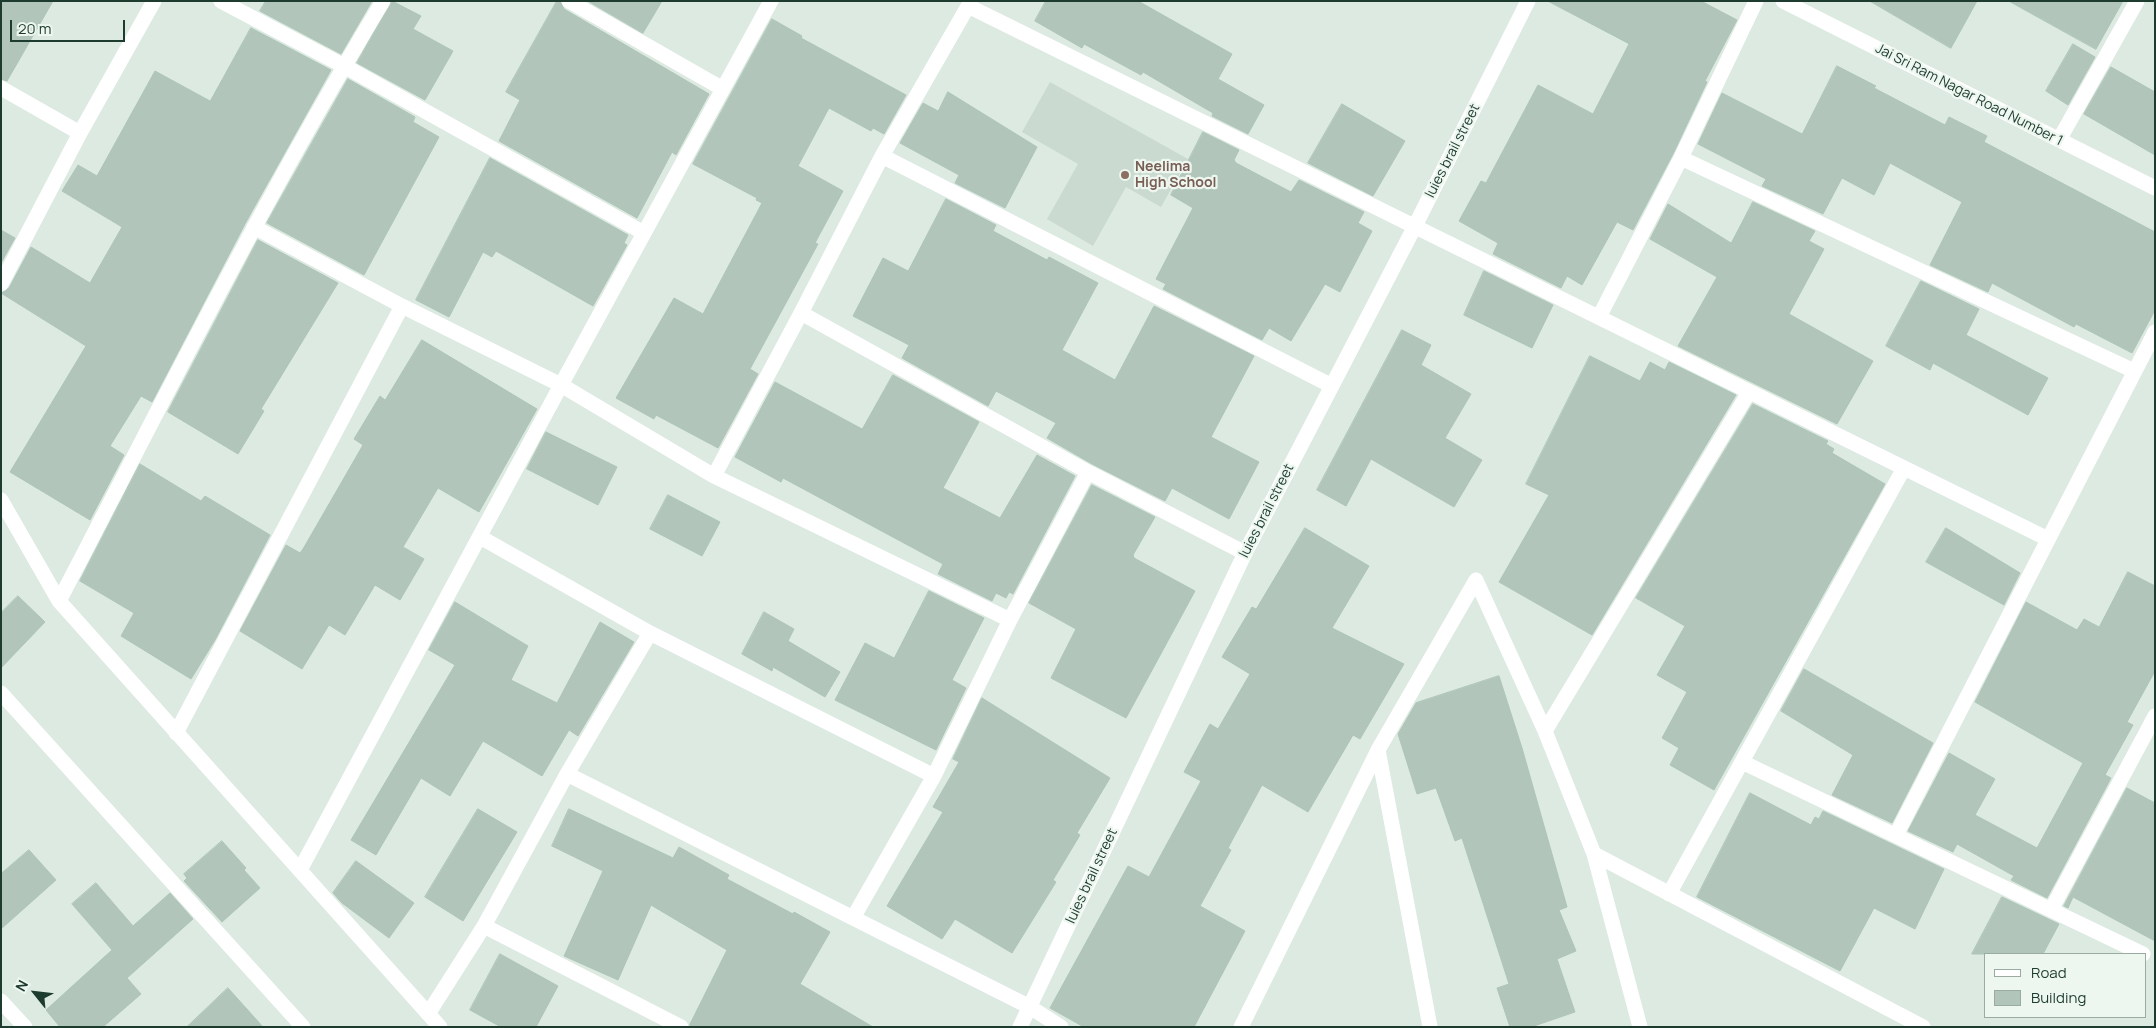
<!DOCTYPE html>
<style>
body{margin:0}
#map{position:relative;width:2156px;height:1028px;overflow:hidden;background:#dceae2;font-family:Manrope,sans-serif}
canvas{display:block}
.frame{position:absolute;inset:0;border:2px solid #1d3b2e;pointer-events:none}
.legend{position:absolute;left:1984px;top:953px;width:162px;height:65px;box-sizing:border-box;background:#edf7f0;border:1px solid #9aaca2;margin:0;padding:6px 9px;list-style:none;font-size:15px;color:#1d3b2e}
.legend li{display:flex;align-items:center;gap:10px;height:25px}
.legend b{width:25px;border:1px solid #9aaca2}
.north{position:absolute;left:10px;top:968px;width:50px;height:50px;-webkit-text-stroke:4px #edf7f0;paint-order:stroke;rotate:299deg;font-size:14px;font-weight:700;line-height:20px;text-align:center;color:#1d3b2e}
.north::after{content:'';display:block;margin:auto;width:18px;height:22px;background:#1d3b2e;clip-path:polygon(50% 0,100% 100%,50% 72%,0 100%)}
.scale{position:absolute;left:10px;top:20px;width:115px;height:22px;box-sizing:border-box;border:2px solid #1d3b2e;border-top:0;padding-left:6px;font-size:15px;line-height:18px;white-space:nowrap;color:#1d3b2e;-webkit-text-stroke:4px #edf7f0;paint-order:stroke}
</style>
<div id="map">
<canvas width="2156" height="1028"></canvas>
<div class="frame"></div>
<ul class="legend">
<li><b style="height:6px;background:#fff"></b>Road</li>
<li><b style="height:14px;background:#b1c5ba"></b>Building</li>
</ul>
<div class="north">N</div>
<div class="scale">20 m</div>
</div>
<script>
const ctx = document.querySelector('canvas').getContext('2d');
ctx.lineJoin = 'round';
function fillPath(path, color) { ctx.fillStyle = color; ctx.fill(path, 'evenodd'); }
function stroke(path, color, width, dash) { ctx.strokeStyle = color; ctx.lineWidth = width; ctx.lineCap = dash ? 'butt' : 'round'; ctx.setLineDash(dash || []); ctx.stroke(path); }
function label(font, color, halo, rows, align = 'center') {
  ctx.font = font + ' Manrope,sans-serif'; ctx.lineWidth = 4.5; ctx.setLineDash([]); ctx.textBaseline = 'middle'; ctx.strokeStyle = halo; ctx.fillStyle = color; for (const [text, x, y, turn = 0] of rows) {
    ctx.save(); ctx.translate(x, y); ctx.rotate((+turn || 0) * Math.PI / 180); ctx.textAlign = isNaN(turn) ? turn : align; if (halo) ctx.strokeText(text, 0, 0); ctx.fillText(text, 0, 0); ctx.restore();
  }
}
fillPath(new Path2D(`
 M1050 82 1188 159 1161 207 1126 187 1093 246 1047 219 1078 164 1022 132Z`), '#cadad0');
const building = new Path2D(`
 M1 1H53L7 81 1 79Z
 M266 1H372L341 54 260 11Z
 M392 1 421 16 413 29 453 51 425 100 357 63Z
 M557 1H560L564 9 709 94 676 155 672 152 637 218 499 141 520 100 506 92Z
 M588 1H662L643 33Z
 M1046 1H1138L1232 54 1218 79 1264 105 1248 134 1212 116 1213 113 1143 72 1141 75 1084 44 1082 48 1035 21Z
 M1548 1H1701L1737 20 1705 81 1707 82 1673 154 1633 230 1617 222 1582 285 1567 276 1561 288 1493 254 1498 243 1459 221 1481 181 1486 183 1538 85 1593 114 1629 44Z
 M1870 1H1977L1951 48Z
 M2009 1H2123L2096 49Z
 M772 19 802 36 801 38 906 95 884 134 873 128 871 131 829 108 798 166 843 191 815 243 818 244 750 369 758 374 718 448 656 415 654 419 616 398 674 298 703 314 762 203 756 200 757 198 693 164Z
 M251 28 331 70 246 222 152 402 141 396 110 446 124 455 90 520 10 472 86 346 1 293 9 288 31 247 90 283 122 227 62 191 78 165 97 176 155 71 210 101Z
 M2073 44 2095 57 2068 105 2046 91Z
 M1837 66 1876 86 1874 88 1945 125 1949 117 1987 136 1984 142 2155 232V310L2132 353 2076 324 2074 327 1992 283 1988 292 1930 265 1962 202 1890 163 1874 195 1842 178 1823 214 1762 186 1766 179 1698 144 1722 93 1802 134Z
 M2111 67 2155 92V155L2084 114Z
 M348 79 415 117 413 122 439 137 364 275 267 223Z
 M948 92 1037 147 1005 208 955 183 959 175 900 143 923 103 938 111Z
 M1342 104 1405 141 1373 196 1308 163Z
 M1203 132 1239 150 1234 160 1236 163 1291 192 1299 180 1364 212 1358 223 1372 231 1340 292 1325 284 1291 341 1269 328 1262 340 1163 289 1166 284 1156 279 1193 208 1171 195Z
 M490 158 628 235 624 243 627 245 593 306 496 251 492 257 483 252 449 317 416 300Z
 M946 199 996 225 993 231 1047 260 1049 257 1098 283 1062 350 1115 380 1154 306 1254 356 1211 437 1259 462 1229 519 1172 488 1165 501 1092 464 1047 438 1056 423 996 391 988 406 902 358 909 345 853 316 883 258 908 271Z
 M1753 202 1815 231 1809 241 1824 249 1789 314 1873 361 1837 424 1678 346 1717 277 1650 239 1668 204 1731 243Z
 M1 230 15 238 1 263Z
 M258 240 338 283 261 409 264 411 238 454 168 412Z
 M1484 271 1553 305 1532 348 1464 315Z
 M1921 281 1979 309 1966 335 2048 378 2028 415 1933 363 1930 370 1886 346Z
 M1402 330 1431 345 1421 365 1471 394 1445 438 1482 460 1454 507 1371 459 1346 506 1317 490Z
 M422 340 537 409 479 512 438 488 403 547 424 559 400 600 375 585 345 635 329 625 302 669 240 631 286 545 300 553 303 549 363 445 354 439 380 396 385 400Z
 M1590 356 1640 381 1650 362 1665 370 1669 362 1736 395 1592 635 1499 582 1549 495 1526 484Z
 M893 375 979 422 943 488 1000 518 1037 455 1075 476 1013 594 1009 592 1006 598 996 593 992 601 938 574 943 564 783 478 781 482 735 457 775 382 862 429Z
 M1753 404 1828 441 1826 444 1834 449 1832 453 1885 484 1714 790 1670 765 1679 748 1662 738 1687 692 1657 675 1685 626 1636 598Z
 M546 432 617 467 598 505 527 469Z
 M140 464 201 501 205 496 270 535 215 640 191 679 121 636 134 613 80 581Z
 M1092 485 1155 517 1133 555 1134 558 1195 591 1126 718 1051 678 1076 629 1029 603Z
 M668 495 720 522 702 556 650 529Z
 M1305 528 1369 566 1332 628 1404 664 1360 739 1353 735 1308 812 1262 785 1228 848 1231 850 1200 906 1245 931 1194 1027H1084L1050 1008 1128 866 1149 877 1201 781 1184 772 1210 724 1218 729 1250 674 1222 657 1252 607 1256 609Z
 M1946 528 2020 573 2004 605 1926 562Z
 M2128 572 2155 586V671L2127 722 2133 725 2105 775 2111 778 2047 898 2011 880 2014 876 1957 844 1953 852 1908 831 1949 753 1995 779 1975 815 2037 848 2083 763 1975 702 2026 602 2077 630 2084 619 2099 627Z
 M929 591 984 618 952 680 966 688 936 750 835 700 865 643 894 658Z
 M18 596 45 622 1 668V613Z
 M455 602 528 646 511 680 557 703 600 622 634 642 578 736 569 730 542 776 483 741 450 796 421 778 376 855 351 840 455 665 429 650Z
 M764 612 794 629 788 641 840 672 825 697 773 667 772 671 742 654Z
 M1804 669 1933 743 1892 823 1832 795 1853 755 1781 711Z
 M1499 676 1522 748 1567 907 1559 910 1576 951 1557 959 1575 1012 1531 1027H1510L1497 988 1509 984 1462 838 1455 841 1436 788 1417 794 1398 734 1416 703Z
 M982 698 1110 778 1077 833 1080 835 1053 880 1056 882 1012 953 955 919 942 939 887 906 943 812 933 807 959 762 953 759Z
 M2127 788 2155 803V941L2073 897 2068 908 2064 906Z
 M1750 793 1811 825 1815 817 1819 819 1823 811 1944 869 1915 929 1874 908 1840 971 1697 897Z
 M478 809 517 832 463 921 425 897Z
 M569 809 673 858 679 847 729 875 727 879 793 914 794 912 830 932 800 984 873 1027H690V1024L727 950 651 905 618 980 564 956 603 871 552 846Z
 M222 841 246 868 244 870 260 888 222 922 184 881 187 878 184 874Z
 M29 850 56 880 1 929V874Z
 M356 861 414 903 389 938 342 903 333 893Z
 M96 883 133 926 170 893 193 919 127 978 141 994 103 1027H60L46 1010 112 950 72 904Z
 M2002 897 2059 924 2043 954H1972Z
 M500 954 558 986 536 1027H501L470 1010Z
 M228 988 263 1027H187Z`);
fillPath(building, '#b1c5ba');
stroke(building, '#aec5b8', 1);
stroke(new Path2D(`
 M221 1 344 66 644 233
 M569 1 723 89
 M1783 1 2155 188
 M968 6 2048 539
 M1 88 80 133
 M2059 140 2137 1
 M882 156 1332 386
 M1681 158 2134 371
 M254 227 402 306 561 385 714 476 1010 620
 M1 284 80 133 154 1
 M801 313 1088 472 1245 553
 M1599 317 1681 158 1756 1
 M714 476 801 313 882 156 971 1
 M1 500 59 601 440 1027
 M480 537 650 633 934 776
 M1476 580 1545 731 1594 854 1640 1027
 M59 601C164 400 265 196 383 1
 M1 693 303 1027
 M1545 731 1749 392
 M176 733 402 306
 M1378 750 1430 1027
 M1742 762 2143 954
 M567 774 1030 1007 1061 1027
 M1896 835 2155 332
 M1594 854 1923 1027
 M300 870 561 385 771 1
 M1669 894 1904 468
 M2051 910 2155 716
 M853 918 934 776 1010 620 1088 472
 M484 926 681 1027
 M1 1001 25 1027
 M428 1014 484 926 567 774 650 633
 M1020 1027 1245 553 1415 226 1528 1
 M1241 1027 1378 750 1476 580`), '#fff', 15);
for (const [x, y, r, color] of [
 [1125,175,5,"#8d6e63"]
]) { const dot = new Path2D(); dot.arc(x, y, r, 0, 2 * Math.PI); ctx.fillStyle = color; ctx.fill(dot); stroke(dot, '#edf7f0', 2); }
label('14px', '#1d3b2e', '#edf7f0', [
 ["Jai Sri Ram Nagar Road Number 1",1969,95,27],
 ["luies brail street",1453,151,-63],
 ["luies brail street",1267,511,-63],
 ["luies brail street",1092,876,-65]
]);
label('bold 14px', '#785e54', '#edf7f0', [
 ["Neelima",1135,167],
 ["High School",1135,183]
], 'left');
</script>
